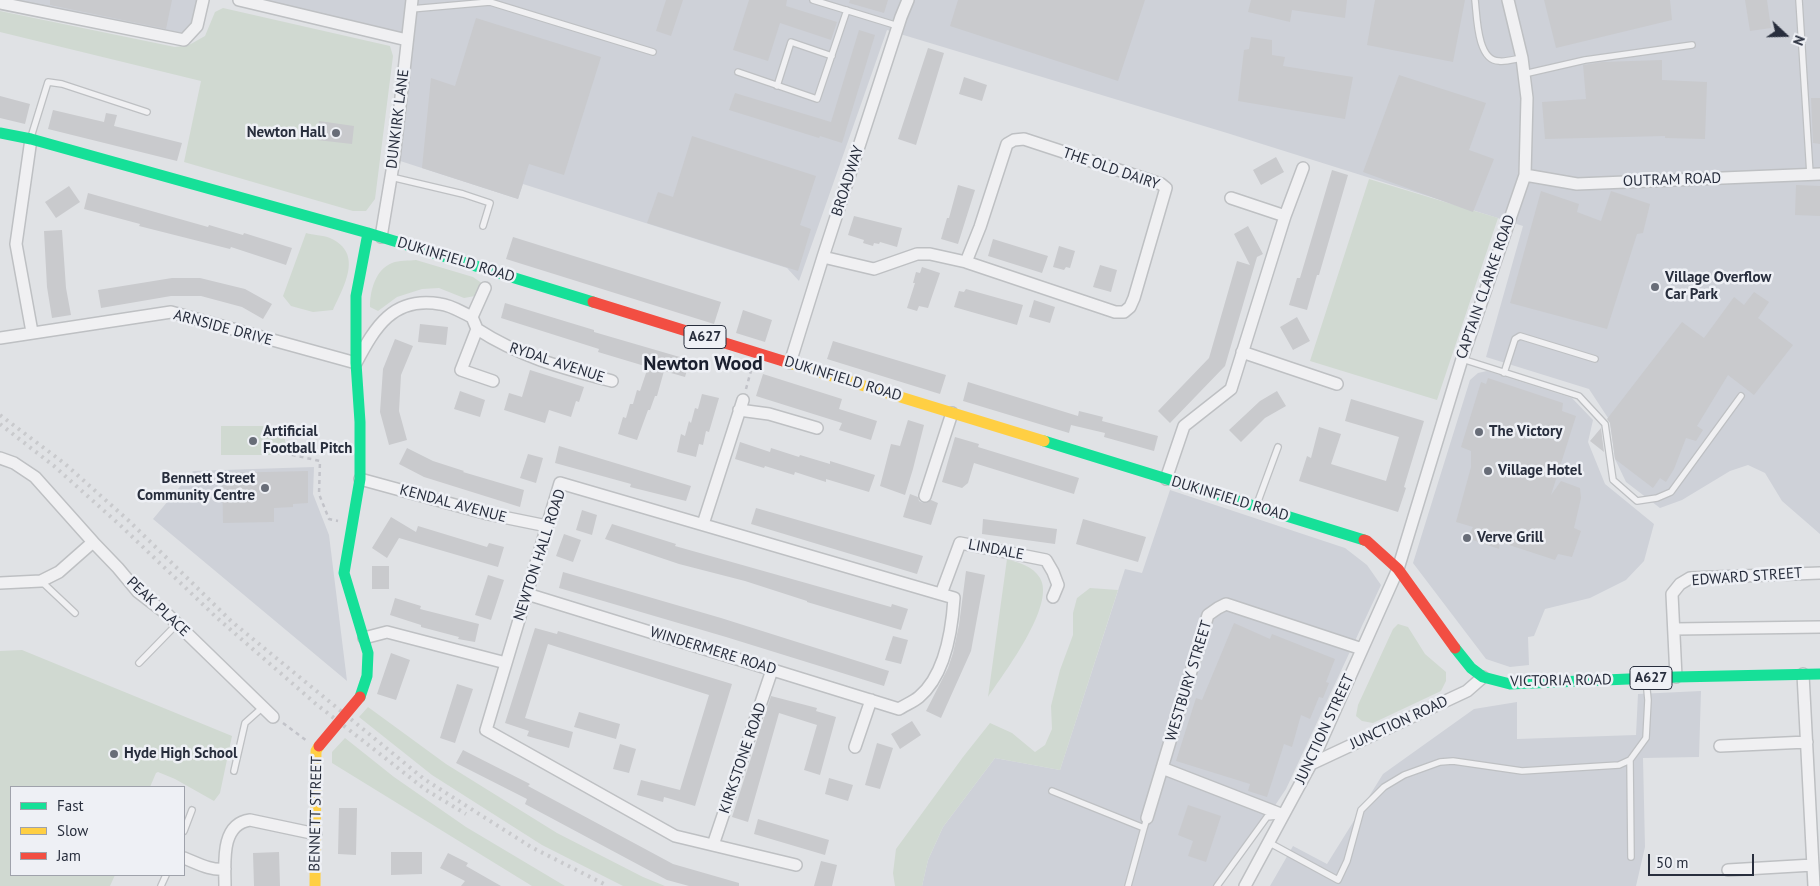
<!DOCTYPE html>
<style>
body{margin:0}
#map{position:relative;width:1820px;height:886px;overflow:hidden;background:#e0e2e5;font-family:"PT Sans",sans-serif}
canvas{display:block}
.legend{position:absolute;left:10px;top:786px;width:175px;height:90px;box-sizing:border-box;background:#eef0f5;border:1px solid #9fa2ab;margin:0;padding:6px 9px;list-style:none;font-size:15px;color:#282e3d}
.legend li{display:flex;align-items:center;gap:10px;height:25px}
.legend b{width:25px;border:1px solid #9fa2ab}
.north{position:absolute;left:1760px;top:10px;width:50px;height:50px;-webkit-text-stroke:4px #eef0f5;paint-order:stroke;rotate:111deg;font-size:14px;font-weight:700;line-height:20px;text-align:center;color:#282e3d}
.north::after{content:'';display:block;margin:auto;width:18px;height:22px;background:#282e3d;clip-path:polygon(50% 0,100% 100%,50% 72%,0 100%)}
.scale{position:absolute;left:1648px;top:854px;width:106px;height:22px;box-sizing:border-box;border:2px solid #282e3d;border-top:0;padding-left:6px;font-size:15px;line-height:18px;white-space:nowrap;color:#282e3d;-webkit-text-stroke:4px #eef0f5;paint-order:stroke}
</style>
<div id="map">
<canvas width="1820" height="886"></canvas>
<ul class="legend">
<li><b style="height:6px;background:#16e098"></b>Fast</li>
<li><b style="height:6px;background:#ffcf43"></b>Slow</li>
<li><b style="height:6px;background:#f24e42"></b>Jam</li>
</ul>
<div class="north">N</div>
<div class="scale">50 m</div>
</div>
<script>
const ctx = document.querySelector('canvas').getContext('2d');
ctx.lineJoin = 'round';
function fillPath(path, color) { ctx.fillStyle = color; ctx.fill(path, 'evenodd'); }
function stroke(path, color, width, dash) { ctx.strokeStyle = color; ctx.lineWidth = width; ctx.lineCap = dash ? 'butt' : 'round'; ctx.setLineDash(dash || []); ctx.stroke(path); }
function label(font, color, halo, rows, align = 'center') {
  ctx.font = font + ' "PT Sans",sans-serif'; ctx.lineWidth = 5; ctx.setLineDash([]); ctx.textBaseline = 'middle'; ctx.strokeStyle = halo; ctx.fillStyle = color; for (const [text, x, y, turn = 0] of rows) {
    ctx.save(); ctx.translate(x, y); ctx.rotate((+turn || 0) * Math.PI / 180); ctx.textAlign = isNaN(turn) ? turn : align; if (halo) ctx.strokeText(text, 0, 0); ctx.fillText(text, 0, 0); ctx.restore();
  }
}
fillPath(new Path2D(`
 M0 0H203L184 40Z
 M239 0H1820V534L1782 501 1765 473 1748 465 1730 471 1682 500 1660 508 1626 482 1615 459 1610 421 1589 389 1486 357 1523 226 1227 133 887 30 799 281 787 268 523 184 518 199 394 159 407 40Z
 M1487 371 1572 398 1593 420 1588 442 1605 484 1654 524 1644 561 1626 580 1590 598 1545 609 1534 636 1528 637 1529 665 1510 667 1486 659 1413 563 1470 380 1478 373Z
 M314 467 313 494 329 535 347 681 153 519 193 471Z
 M1170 490 1345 548 1367 565 1381 585 1286 789 1221 886H922L928 860 943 827 995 758 1060 770 1125 569 1142 573Z
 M1701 691 1699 757 1643 758 1645 847 1636 886H1270L1293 846 1327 864 1383 774 1474 709 1517 702V739L1636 735 1638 694Z`), '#ced1d8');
fillPath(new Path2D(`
 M223 8 390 46 393 56 375 199 366 211H353L184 162 201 81 0 32V11L175 47 189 45 205 36 215 12Z
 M1369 179 1498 218 1437 400 1310 361Z
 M306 233C313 235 323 235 330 238 364 253 344 286 333 310L313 312 291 306 283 296Z
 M416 260 473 277 483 284 475 296 464 298 439 288 422 289 397 297 378 311 370 307C370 291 375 270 392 263 399 260 409 261 416 260Z
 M221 426H285V455H221Z
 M1007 559C1019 563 1033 566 1040 578 1056 605 1004 673 988 697Z
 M1090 588 1118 590 1060 770 995 758 943 827 928 860 922 886H895L893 873 896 849 963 757 990 723 1012 733 1035 752 1045 745 1052 729 1051 706 1060 670 1073 635V613L1077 598Z
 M1398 624 1408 627 1425 654 1446 672V681L1441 691 1373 723 1362 721 1356 716 1358 705 1393 629Z
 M22 650 232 736 220 793 214 801 175 779 158 772 156 773 150 787H11V875H115L110 886H0V651Z
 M368 707 446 764 557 833 643 877 665 886H623L542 845 432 775 359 717Z
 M345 738 394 777 466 827 565 886H532L332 763V752Z`), '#d0d9d1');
fillPath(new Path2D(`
 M50 0H172L166 29 50 5Z
 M666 0H683L671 36 656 31Z
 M749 0H787L786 6 837 22 831 40 780 23 768 61 733 50Z
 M850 0H888L884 13 849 3Z
 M958 0H1145L1118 81 950 26Z
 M1251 0H1347L1345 18 1292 10 1290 22 1248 12Z
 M1375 0H1465L1453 62 1367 45Z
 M1544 0H1670L1672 20 1556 48Z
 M1745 0H1767L1771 28 1750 31Z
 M476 18 601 57 564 175 529 164 518 199 422 168 431 78 455 86Z
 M859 30 875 35 842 143 820 136 819 138 729 110 735 93 831 122Z
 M1251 37 1272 40V55L1285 57 1283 66 1353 77 1345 119 1238 101 1244 50 1249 49Z
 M928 48 944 53 916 145 898 139Z
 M1662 60V80L1707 82 1705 139 1665 138V136L1545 139 1542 102 1586 99 1583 65 1602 62Z
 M1399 75 1486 103 1469 150 1494 159 1473 212 1363 172Z
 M964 77 987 85 982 101 959 94Z
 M0 96 30 104 25 124 0 118Z
 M1811 98H1820V144L1813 143Z
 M53 110 104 122 106 113 117 115 114 126 182 143 177 161 48 129Z
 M319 121 354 126 352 144 317 140Z
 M692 136 816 176 800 225 811 229 798 271 647 223 658 192 673 197Z
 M1276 157 1284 172 1261 185 1253 170Z
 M1332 170 1348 175 1319 275H1317L1307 310 1289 305 1297 278H1300Z
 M958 185 975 190 958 244 941 239 947 218H949Z
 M1796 185 1820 186V216L1795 215Z
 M69 186 80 202 56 218 45 202Z
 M1541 191 1579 204 1577 212 1601 221 1611 191 1650 204 1643 233 1637 234 1607 329 1510 303Z
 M88 193 208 227 209 225 243 235 244 233 292 248 286 265 231 247 230 249 139 226 140 224 84 209Z
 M854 216 902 228 897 247 880 242 879 244 874 243 873 246 863 243 864 240 848 235Z
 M1248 226 1263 254 1257 257 1225 366 1170 423 1158 411 1209 358 1237 261 1250 265 1234 234Z
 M62 230 66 288 71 315 52 318 47 287 44 231Z
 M513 237 721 302 714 324 506 259Z
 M993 239 1048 256 1042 273 988 256Z
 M1059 246 1075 251 1070 268 1066 267 1064 270 1053 267Z
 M1100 265 1117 270 1111 292 1093 287Z
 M922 267 940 273 928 308 919 306 917 311 907 308 915 283H913L916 272 920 273Z
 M172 278H200L245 289 272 304 263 319 242 307 201 296H171L101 308 98 290Z
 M966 289 1023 305 1017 325 954 307 959 291 964 292Z
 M1754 292 1769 302 1758 318 1793 345 1754 395 1728 375 1697 426 1703 430 1696 441 1686 438 1674 469 1666 482 1660 478 1653 488 1615 459 1610 423 1607 419 1682 322 1704 338 1734 297 1744 305Z
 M1034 300 1055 307 1050 323 1029 317Z
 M505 303 594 330V332L690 360 685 377 664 371 657 396H655L650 410H648L637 440 618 434 623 417 626 418 630 404H633L637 390 640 391 648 367 598 352 599 349 501 318Z
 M743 310 772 320 765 342 736 333Z
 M1297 317 1310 341 1293 350 1280 327Z
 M420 324 448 327 446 345 418 342Z
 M395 339 413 346 401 375 399 411 407 440 389 445 380 412 383 369Z
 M833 341 946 375 940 394 827 359Z
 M530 370 584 387 579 402 576 401 571 417 549 410 545 423 504 410 509 393 522 397Z
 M763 374 842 399 839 409 877 421 871 440 839 430 842 423 756 396Z
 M1488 378 1563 403 1562 411 1576 416 1551 495 1561 481 1580 488 1581 498 1574 528 1581 531 1572 557 1558 554 1555 560 1500 542 1499 549 1467 538 1473 527 1456 522 1471 467V451L1461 447 1481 382 1486 384Z
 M968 382 1078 416 1079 411 1103 417 1102 421 1158 436 1154 451 1104 437 1105 433 1071 425 1069 433 963 401Z
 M460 391 485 400 480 417 454 409Z
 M1277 391 1286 406 1265 418 1241 442 1229 430 1260 401Z
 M702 394 719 398 709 432 706 431 703 445 699 444 696 457 677 452 681 434 685 436 689 421 691 423 695 408 698 409Z
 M1351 399 1424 421 1404 487 1406 488 1398 512 1299 481 1307 456 1311 458 1319 427 1341 434 1331 464 1386 481 1399 437 1345 421Z
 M908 420 924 425 913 469 905 495 880 486 891 444 900 446Z
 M1601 428 1604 452 1590 441Z
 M955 437 979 444 978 447 1079 478 1074 494 974 463 968 483 962 488 942 482Z
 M740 442 770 452 771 448 799 457 800 455 830 464V461L875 475 869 492 826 479V482L795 472 794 475 765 466 764 468 735 459Z
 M559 446 691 486 686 501 630 487 631 484 555 463Z
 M407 448 433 461 464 471 463 472 524 490 520 507 424 477 399 464Z
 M528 454 543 458 536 483 520 478Z
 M308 471V503L293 504V507L274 508V522L223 523 222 473Z
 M910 494 918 497 919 501 923 503 931 500 938 503 931 525 903 517Z
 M756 508 923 556 917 574 751 524Z
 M582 510 597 515 592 535 576 530Z
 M391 517 416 532 418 526 487 547 489 543 504 547 498 567 399 538 387 558 372 548Z
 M983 519 1057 529 1055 544 982 534Z
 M1083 519 1146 537 1138 562 1076 544Z
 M612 524 676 544 675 546 891 607 892 604 908 609 901 630 807 602V601L745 581 679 564 605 539Z
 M564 534 581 540 573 562 556 556Z
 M372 566H389V589H372Z
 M966 571 985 575 971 651 941 718 926 711 948 668 953 653 959 625Z
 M563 572 721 618 889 671 884 686 726 637 559 588Z
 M488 575 504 580 491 620 475 615Z
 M395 598 421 606 420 609 479 624 475 642 458 639 459 637 421 627V625L390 615Z
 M1234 623 1270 639 1272 634 1335 659 1326 682 1329 683 1323 698 1319 697 1310 719 1301 715 1292 747 1284 744 1267 797 1248 791 1250 784 1176 761 1196 698 1202 700Z
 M535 628 557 634 558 631 732 684 695 806 664 797 663 802 637 795 641 780 680 790 709 695 548 644 525 718 573 732 569 748 527 736 529 731 505 723Z
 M893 636 908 640 901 664 885 660Z
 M391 653 410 660 396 700 377 694Z
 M457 684 473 689 455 743 440 738Z
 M771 696 817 708 816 711 836 717 820 775 804 770 817 725 779 713 748 822 732 817Z
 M579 712 620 724 616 739 574 727Z
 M912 721 921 735 900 749 891 734Z
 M877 743 893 748 880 789 865 785Z
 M620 744 636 749 629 773 613 769Z
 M463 750 530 784 528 786 673 864 739 883V886H689L667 880 525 804 527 799 456 763Z
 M829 778 853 785 848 801 825 794Z
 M1188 805 1221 816 1206 862 1188 856 1193 841 1178 835Z
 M339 808H357L356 855 338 854Z
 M758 819 829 840 825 855 754 834Z
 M279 852 280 886H254L253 853Z
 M391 852H422V874L391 875Z
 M448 853 468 863 466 866 501 886H461L465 881 440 868Z
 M821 861 837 865 832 886H814Z`), '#c9cacd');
const lane = new Path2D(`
 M813 0 898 26
 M1475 0C1477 16 1477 61 1499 61 1506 62 1515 59 1522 58
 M1799 0 1810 174
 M411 9 490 2 653 52
 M738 72 817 99 847 10
 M1524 74 1585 60 1692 45
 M777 86 791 42 832 56
 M31 137 48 82 62 84 147 112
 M391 177 463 194 490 203 483 226
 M1462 359 1579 396 1605 424 1613 480 1637 501 1657 498 1671 492 1741 396
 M1504 373 1515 339 1520 336 1595 359
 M1257 504 1278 447
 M41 581 75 613
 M139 663 177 624
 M234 771 245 723 263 707
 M1052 791 1144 828 1147 818
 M184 831 192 810
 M1268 842 1338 880 1347 861 1361 810 1384 787 1404 775 1440 762 1453 761 1522 771 1619 765 1630 760
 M1631 857 1630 760 1646 738 1648 700 1646 680
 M161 886 166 875
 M1128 886 1144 828
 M1217 886 1267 817 1277 816`);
const street = new Path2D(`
 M239 0 407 40
 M0 3 184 40 197 26 203 0
 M31 139 16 244 32 332
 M1525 175 1577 184 1820 174
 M1285 216 1303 168
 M381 237 394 159 412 0
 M823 257 874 269 917 254H930L966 262 1115 312H1124L1130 307 1134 298 1166 188 1161 184 1024 139 1014 140 1007 144 980 227 966 262
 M485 288 472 317 477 329 461 370 493 381
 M477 329C520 357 563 368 612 381
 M0 338 171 312 356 363C375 327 393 296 440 304 451 305 463 313 472 317
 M1242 352 1337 384
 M790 363 823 257 901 17 908 0
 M739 410 769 414 817 428
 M0 458 14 463 35 477 93 542 118 568 138 592 168 615 273 717
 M360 479 488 514 547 526
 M1166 479 1184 426 1231 389 1285 216 1231 198
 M925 496 952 413
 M703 524 743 400
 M0 583 41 581 59 572 93 542
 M527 594 899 709C905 705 913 702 919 697 945 675 952 630 954 598L560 483 486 730 675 836 796 865
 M941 594 960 543 1046 560 1053 572 1058 585 1053 597
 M1675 629 1820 627
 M364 638 387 632 506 663
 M1803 674 1814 886
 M1676 677 1672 594 1680 584 1690 578 1820 573
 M1720 746 1807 742
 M855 747 871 700
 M1311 764 1467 691 1483 677
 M1162 768 1283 815
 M1147 818 1208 615 1218 608 1226 604 1362 649
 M713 845 772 670
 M184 858C197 863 211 871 225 869
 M1728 870 1813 865
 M225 886C225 864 220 824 250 820L316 834
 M1245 886 1311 764 1398 569 1462 359 1525 175 1527 98 1522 58 1508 0`);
stroke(lane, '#bec0c3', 8);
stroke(street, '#bec0c3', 14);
stroke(new Path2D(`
 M746 389 752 367
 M285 426 288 454 320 461 319 494 329 519 338 521
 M283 723 307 741`), '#c2c3c9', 2.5, [4, 4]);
stroke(lane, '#f0f0f2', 5.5);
stroke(street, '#f0f0f2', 11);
stroke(new Path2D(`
 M0 133 31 139 368 233 593 302
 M1044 441 1364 540
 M1455 648 1471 668 1483 677 1510 684 1676 677 1820 674
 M360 697 367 676 368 653 344 573 360 479V422L356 363V296L368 233`), '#16e098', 11);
stroke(new Path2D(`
 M783 361 1044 441
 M315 886 316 751 319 746`), '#ffcf43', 11);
stroke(new Path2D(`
 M593 302 783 361
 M1364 540 1367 541 1398 569 1455 648`), '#f24e42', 11);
stroke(new Path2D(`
 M0 415 64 463 129 521 231 621 424 779 531 847 608 886
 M0 424 54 466 121 526 216 617 316 704 426 790 466 814`), '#c9cacd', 4, [2.5, 5]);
stroke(new Path2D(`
 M319 746 360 697`), '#f24e42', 11);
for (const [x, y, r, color] of [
 [336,133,5,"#686d78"],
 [1655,287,5,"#686d78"],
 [1479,432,5,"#686d78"],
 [253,441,5,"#686d78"],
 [1488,471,5,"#686d78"],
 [265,488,5,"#686d78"],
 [1467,538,5,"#686d78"],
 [114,754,5,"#686d78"]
]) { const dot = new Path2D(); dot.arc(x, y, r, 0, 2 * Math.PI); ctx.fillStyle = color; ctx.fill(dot); stroke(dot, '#eef0f5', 2); }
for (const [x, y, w] of [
 [705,337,42],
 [1651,678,42]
]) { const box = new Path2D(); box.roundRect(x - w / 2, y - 11.5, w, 23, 4); ctx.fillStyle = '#eef0f5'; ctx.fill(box); stroke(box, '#282e3d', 1); }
label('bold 14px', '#282e3d', null, [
 ["A627",705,337],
 ["A627",1651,678]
]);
label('15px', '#282e3d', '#eef0f5', [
 ["DUNKIRK LANE",398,119,-83],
 ["THE OLD DAIRY",1111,169,19],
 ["OUTRAM ROAD",1672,180,-2],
 ["BROADWAY",848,181,-72],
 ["DUKINFIELD ROAD",456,260,17],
 ["CAPTAIN CLARKE ROAD",1486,287,-71],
 ["ARNSIDE DRIVE",223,328,15],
 ["RYDAL AVENUE",557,363,18],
 ["DUKINFIELD ROAD",843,379,17],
 ["DUKINFIELD ROAD",1230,499,17],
 ["KENDAL AVENUE",453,504,15],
 ["LINDALE",996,550,11],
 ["NEWTON HALL ROAD",540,555,-72],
 ["EDWARD STREET",1747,577,-4],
 ["PEAK PLACE",158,607,43],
 ["WINDERMERE ROAD",713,651,17],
 ["WESTBURY STREET",1189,681,-73],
 ["VICTORIA ROAD",1561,681,-1],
 ["JUNCTION ROAD",1399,723,-25],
 ["JUNCTION STREET",1325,729,-65],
 ["KIRKSTONE ROAD",743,758,-71],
 ["BENNETT STREET",316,814,-89]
]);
label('bold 15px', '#282e3d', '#eef0f5', [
 ["Newton Hall",326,133,"right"],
 ["Village Overflow",1665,278],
 ["Car Park",1665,295],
 ["Artificial",263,432],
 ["Football Pitch",263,449],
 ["The Victory",1489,432],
 ["Village Hotel",1498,471],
 ["Bennett Street",255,479,"right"],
 ["Community Centre",255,496,"right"],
 ["Verve Grill",1477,538],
 ["Hyde High School",124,754]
], 'left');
label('bold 20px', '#1a1f2e', '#eef0f5', [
 ["Newton Wood",703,364]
]);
</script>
